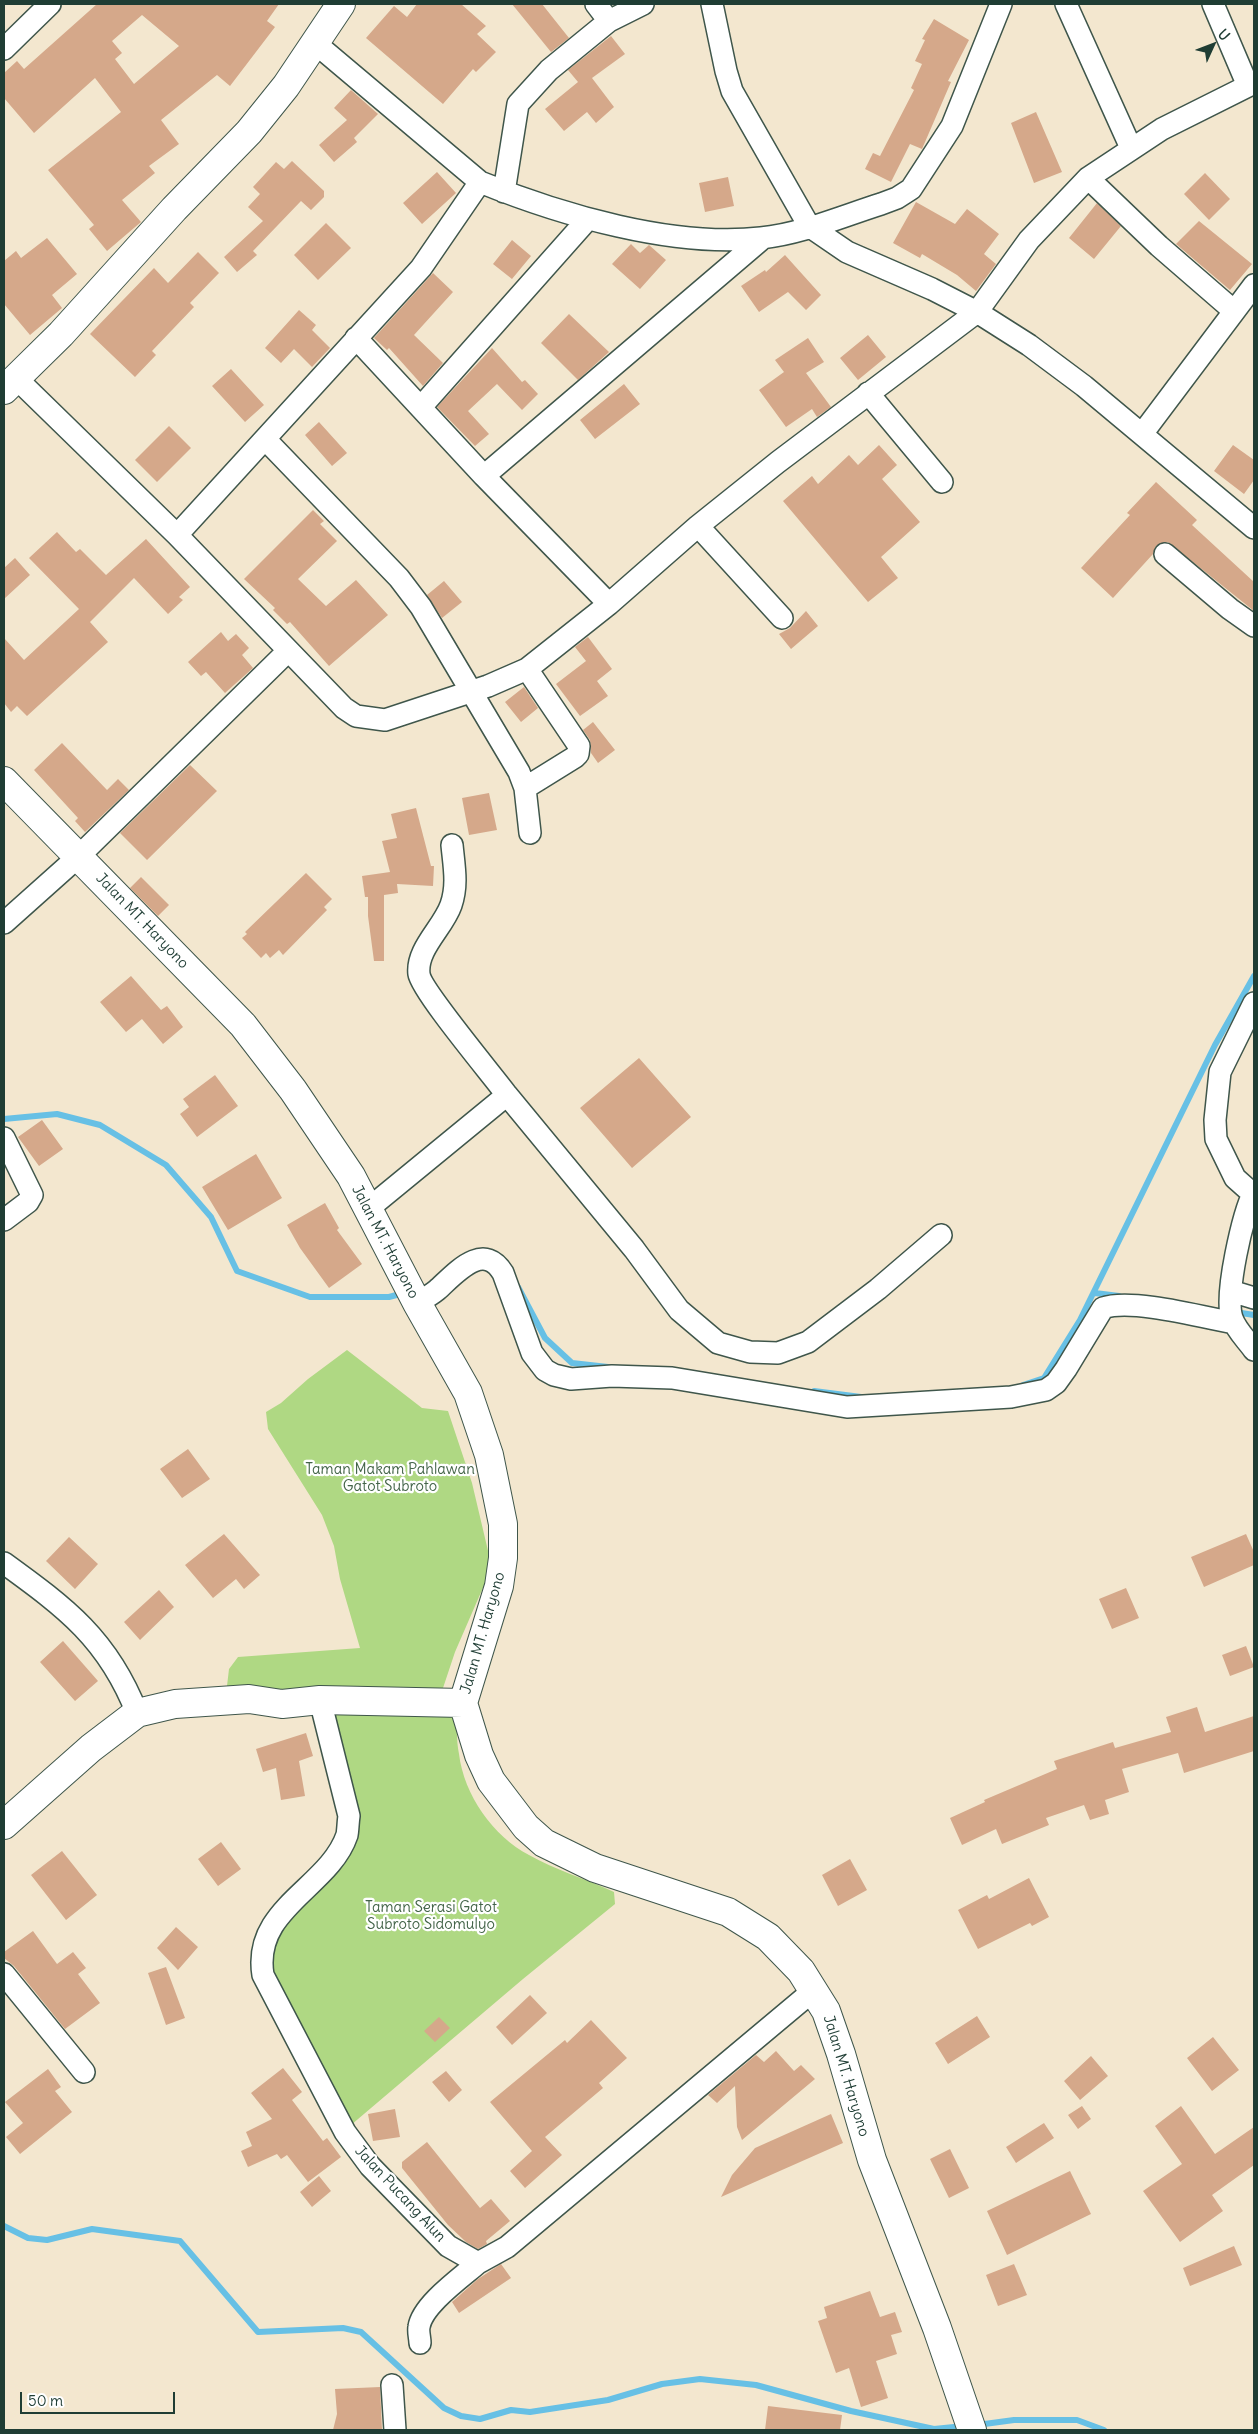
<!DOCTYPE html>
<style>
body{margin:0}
#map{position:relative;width:1258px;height:2434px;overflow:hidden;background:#f3e7cf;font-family:Delius,sans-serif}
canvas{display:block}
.frame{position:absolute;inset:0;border:5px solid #1f3d34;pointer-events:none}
.north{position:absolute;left:1188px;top:20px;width:50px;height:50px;-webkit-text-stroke:4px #fff;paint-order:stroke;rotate:47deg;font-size:14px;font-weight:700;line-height:20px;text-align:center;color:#1f3d34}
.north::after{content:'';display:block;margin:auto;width:18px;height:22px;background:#1f3d34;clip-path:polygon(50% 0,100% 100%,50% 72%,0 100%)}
.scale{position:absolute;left:20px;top:2392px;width:155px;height:22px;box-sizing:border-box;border:2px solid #1f3d34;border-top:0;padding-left:6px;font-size:15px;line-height:18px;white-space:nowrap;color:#1f3d34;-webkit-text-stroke:4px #fff;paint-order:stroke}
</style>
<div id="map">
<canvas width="1258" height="2434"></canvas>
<div class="frame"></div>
<div class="north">U</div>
<div class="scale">50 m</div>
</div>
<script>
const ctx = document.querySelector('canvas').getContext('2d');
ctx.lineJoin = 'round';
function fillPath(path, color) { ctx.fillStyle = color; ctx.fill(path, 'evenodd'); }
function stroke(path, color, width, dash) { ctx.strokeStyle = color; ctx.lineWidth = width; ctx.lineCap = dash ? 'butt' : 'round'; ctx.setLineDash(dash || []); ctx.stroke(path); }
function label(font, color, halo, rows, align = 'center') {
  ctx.font = font + ' Delius,sans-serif'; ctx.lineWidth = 4.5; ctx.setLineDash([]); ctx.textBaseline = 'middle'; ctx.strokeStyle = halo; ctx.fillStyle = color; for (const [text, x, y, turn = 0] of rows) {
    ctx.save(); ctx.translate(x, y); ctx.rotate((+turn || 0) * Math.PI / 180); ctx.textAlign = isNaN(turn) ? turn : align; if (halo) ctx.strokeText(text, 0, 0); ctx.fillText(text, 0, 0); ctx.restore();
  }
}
fillPath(new Path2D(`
 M347 1350 422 1408 448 1411 472 1483 489 1555 485 1583 455 1652 443 1688 239 1694 227 1686 229 1669 238 1657 360 1648 340 1579 334 1546 322 1515 268 1429 266 1412 281 1403 308 1379Z
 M321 1706 457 1708C457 1723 456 1739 459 1754 464 1795 493 1836 529 1855 555 1870 586 1879 614 1892L615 1904 523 1979 351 2125 272 1979 266 1948 352 1813Z`), '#afd883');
stroke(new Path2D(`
 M4 1119 57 1114 100 1125 166 1165 211 1217 237 1271 310 1297H389L404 1293
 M518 1287 545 1338 572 1363 608 1367
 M1095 1293 1119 1296
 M1235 1312 1254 1315
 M1023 1385 1044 1378 1080 1320 1215 1045 1254 976
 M814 1391 861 1397
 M4 2226 28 2238 47 2240 92 2229 180 2241 258 2332 343 2328 361 2332 444 2408 461 2416 480 2419 511 2410 530 2412 608 2400 662 2384 700 2379 756 2385 851 2411 934 2429 964 2426
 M977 2425 1014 2420H1077L1104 2430`), '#67c0e5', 6);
fillPath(new Path2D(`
 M97 4H279L267 21 275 27 230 86 217 75 161 120 179 144 149 166 155 173 122 200 141 222 107 251 89 229 94 225 48 170 121 112 95 78 34 133 4 98V73L17 61 24 69ZM142 15 179 46 134 84 115 59 122 53 112 41Z
 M417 4H461L486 26 477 34 496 52 476 72 473 69 443 104 366 38 394 6 407 17Z
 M512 4H542L569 38 551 52Z
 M934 19 969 40 948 81 951 82 922 149 910 144 891 182 865 169 873 153 880 156 914 90 911 88 922 64 915 61 925 40 922 39Z
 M611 36 625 54 592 78 614 107 596 123 587 112 564 131 545 109 578 82 568 70Z
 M351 90 378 114 354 138 357 142 334 162 319 145 347 120 334 108Z
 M1036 112 1062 172 1034 183 1011 123Z
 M292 161 324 191V197L311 210 301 201 253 251 257 255 237 272 224 257 263 221 248 207 260 194 253 187 276 162 284 169Z
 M437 172 456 193 422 224 403 203Z
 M1205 173 1230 199 1209 220 1184 194Z
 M728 177 734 206 705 212 699 183Z
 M916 202 955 224 967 209 999 234 984 254 996 264 976 291 957 275 922 254 920 258 893 243Z
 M1097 203 1121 226 1094 259 1069 238Z
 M1199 221 1252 264 1230 290 1176 244Z
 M326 223 351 248 318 280 294 255Z
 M47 238 77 274 52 295 62 308 30 335 4 304V261L16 251 21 258Z
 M512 240 531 256 512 279 493 264Z
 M631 244 640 253 649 245 666 260 640 289 612 264Z
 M198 252 219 273 190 303 194 307 152 351 156 355 135 377 90 334 154 268 168 283Z
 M785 255 821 295 806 310 788 292 759 312 741 286 765 270 766 272Z
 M433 273 453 292 414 335 443 363 423 386 389 348 387 350 374 338Z
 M299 310 316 325 312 330 330 348 312 367 294 349 281 363 265 348Z
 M569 314 609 352 578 380 541 343Z
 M868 335 886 357 858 380 840 358Z
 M808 338 824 362 806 373 831 407 817 417 812 409 786 427 759 390 784 372 775 360Z
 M492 348 522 382 525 380 538 394 522 410 497 384 468 411 489 434 475 446 437 407Z
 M231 369 264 405 245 422 212 386Z
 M624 384 640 404 595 439 580 420Z
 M319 422 347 453 332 466 305 435Z
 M169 426 191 448 157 482 135 460Z
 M879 445 897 465 882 479 920 522 881 557 898 578 868 602 783 501 812 476 818 484 849 455 858 465Z
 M1233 445 1254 460V480L1244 494 1214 471Z
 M1156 482 1197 520 1192 525 1254 582V611L1168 542 1156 546 1153 554 1113 598 1081 568 1130 515 1127 513Z
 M313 510 324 521 320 524 337 541 298 579 326 606 356 580 388 615 329 666 290 622 287 624 273 610 275 608 244 579Z
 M57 532 76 552 80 549 106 575 146 539 190 587 179 597 183 600 168 614 134 578 90 622 108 642 27 716 17 706 11 712 4 703V638L24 660 79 609 29 558Z
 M15 558 30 575 4 599V568Z
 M444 581 462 602 442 618 427 595Z
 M806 611 818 626 791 649 779 634 790 628Z
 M221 632 228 641 236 634 249 648 242 655 253 668 225 693 206 672 201 676 188 662Z
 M588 637 612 669 597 681 608 696 580 716 556 684 586 661 575 647Z
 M524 687 538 708 521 722 505 702Z
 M593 722 615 750 598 763 591 753 590 740 583 730Z
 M62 743 107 790 118 779 129 790 85 832 75 821 78 818 34 770Z
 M190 765 217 791 147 860 120 833Z
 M489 793 497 830 469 835 462 798Z
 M416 808 431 866H434L433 886 397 884 398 893 384 895V961H374L368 916V897H365L362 876 390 872 382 841 397 838 391 814Z
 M306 873 332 899 324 907 327 910 283 955 279 950 270 958 266 953 261 958 242 938 247 934 245 932Z
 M141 877 169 905 158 916 130 888Z
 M131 976 161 1010 167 1006 183 1027 163 1044 142 1019 126 1032 100 1002Z
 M639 1058 691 1117 632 1168 580 1108Z
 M215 1075 238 1106 197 1137 180 1114 189 1107 183 1099Z
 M42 1120 63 1149 39 1166 18 1137Z
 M256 1154 282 1198 228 1230 202 1187Z
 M325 1203 339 1228 337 1230 362 1264 329 1288 300 1248 287 1225Z
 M188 1449 210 1479 182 1498 160 1469Z
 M224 1534 260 1575 244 1589 236 1579 213 1598 185 1565Z
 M1246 1534 1254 1552V1565L1204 1587 1191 1557Z
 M69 1537 98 1564 75 1589 46 1561Z
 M1126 1588 1139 1618 1112 1629 1099 1599Z
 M159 1590 174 1607 140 1640 124 1622Z
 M63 1641 98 1681 75 1701 40 1662Z
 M1246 1646 1254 1667 1230 1676 1222 1655Z
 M1197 1707 1205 1732 1254 1716V1751L1184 1773 1178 1753 1122 1769 1129 1792 1105 1800 1109 1814 1090 1820 1084 1805 1046 1818 1049 1825 1002 1844 996 1829 962 1845 950 1818 985 1802 984 1800 1057 1769 1054 1761 1113 1742 1115 1748 1171 1732 1166 1717Z
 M306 1733 313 1756 299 1761 305 1796 281 1800 276 1768 263 1772 256 1749Z
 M221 1842 241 1869 218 1886 198 1859Z
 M62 1851 97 1895 66 1920 31 1875Z
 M850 1859 867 1890 838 1906 822 1875Z
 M1029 1878 1049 1917 1032 1926 1030 1923 978 1949 958 1910 987 1895 989 1899Z
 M176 1927 198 1947 178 1970 157 1948Z
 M33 1931 57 1964 73 1952 86 1968 78 1974 100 2003 65 2029 14 1966 4 1958V1952Z
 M166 1967 185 2018 166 2025 148 1973Z
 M530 1995 547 2013 512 2045 496 2027Z
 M977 2016 990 2037 948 2064 935 2043Z
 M439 2017 450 2028 435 2042 424 2031Z
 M591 2020 627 2058 599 2083 603 2088 545 2137 562 2155 525 2188 510 2171 532 2151 490 2102 565 2040 567 2043Z
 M1213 2037 1239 2070 1212 2091 1187 2058Z
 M776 2051 794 2071 801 2065 815 2079 742 2140 737 2127 735 2086 717 2103 708 2095 756 2055 764 2062Z
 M1091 2056 1108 2076 1080 2100 1064 2081Z
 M283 2068 302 2092 292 2100 323 2141 327 2138 341 2157 308 2182 287 2155 281 2159 277 2154 248 2167 241 2151 252 2146 246 2132 272 2119 251 2093Z
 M48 2069 61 2087 55 2091 72 2112 20 2154 6 2137 23 2123 5 2102Z
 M446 2071 462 2090 449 2102 432 2082Z
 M1082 2106 1091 2119 1078 2129 1068 2115Z
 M1181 2106 1215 2154 1254 2127V2165L1212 2195 1223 2211 1180 2242 1143 2191 1182 2164 1155 2126Z
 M395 2109 400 2137 373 2141 368 2114Z
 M831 2114 843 2143 721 2197 732 2175 755 2148Z
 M1044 2123 1054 2138 1016 2163 1006 2147Z
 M427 2142 480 2208 491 2199 510 2221 486 2241 487 2244 478 2249 466 2242 448 2225 402 2168V2162Z
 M950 2149 969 2188 949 2198 930 2159Z
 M1070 2171 1091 2214 1007 2255 987 2211Z
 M319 2176 331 2191 312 2207 300 2192Z
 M1234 2246 1242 2265 1190 2286 1183 2268Z
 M501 2264 511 2278 459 2313 452 2302 478 2279Z
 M1014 2264 1027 2295 998 2306 986 2275Z
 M870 2291 880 2317 895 2312 902 2332 891 2335 897 2354 876 2361 888 2398 861 2407 849 2368 836 2373 818 2321 827 2318 824 2307Z
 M380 2387 382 2430H333L337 2414 335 2389Z
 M768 2406 842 2415 840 2430H765Z`), '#d5a88a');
const street = new Path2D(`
 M596 4 609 21
 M712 4 726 71 732 91 809 226 847 252 932 289 977 312 1029 345 1084 386 1254 528
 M1066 4 1131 148
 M1213 4 1248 86
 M315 43 480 182
 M4 49 50 4
 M1088 178 1159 246 1234 311
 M504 192 518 104 549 70 609 21 643 4
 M356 338 484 476 609 604
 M17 379 177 535 344 708 356 716 385 720 488 686 527 669 609 604 698 526 778 462 977 312 1029 240 1088 178 1162 129 1254 83
 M868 393 942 482
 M421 407 587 220
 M1142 434 1254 285
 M265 439 399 578 421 607 519 772 525 788 530 833
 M484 476 763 238
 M698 526 782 618
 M177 535 421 268 480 182C561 215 674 248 761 238 801 234 843 216 881 204L897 198 911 189 952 126 1001 4
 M1165 554 1230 609 1254 626
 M525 788 575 757 578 754 579 746 527 669
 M452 845C454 866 458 885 451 905 443 928 416 949 419 974 421 990 493 1076 507 1095
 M4 923 79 856 288 651
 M4 1138 32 1195 28 1202 4 1220
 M1254 1192C1243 1213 1224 1296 1232 1318 1236 1330 1247 1340 1254 1350
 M1253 1194 1235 1178 1216 1139 1215 1120 1220 1072 1254 1003
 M368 1209 507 1095 634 1249 679 1310 718 1343 750 1352 778 1353 808 1342 878 1289 941 1235
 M1231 1291 1254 1298
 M417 1303C424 1299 431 1295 437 1290 455 1274 483 1240 503 1273L532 1353 545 1370 554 1375 571 1379 612 1376 672 1378 847 1407 1011 1397 1046 1390 1056 1383 1066 1369 1103 1308C1131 1298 1202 1317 1234 1323
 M4 1563C66 1608 108 1639 137 1713
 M320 1700 349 1816C348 1822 348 1830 347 1835 329 1888 252 1908 263 1975L345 2132 370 2166 448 2246 478 2263 507 2247 814 1990
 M4 1974 84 2072
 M420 2343C420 2338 418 2332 419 2327 422 2305 462 2277 478 2263
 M392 2385 395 2430`);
const secondary = new Path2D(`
 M4 390 61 334 174 209 249 132 286 86 341 4
 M4 781 243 1025 293 1090 351 1176 417 1303 468 1393 489 1455 503 1524V1558L499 1586 463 1703 479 1755 491 1781 526 1827 544 1843 595 1868 728 1912 768 1937 801 1971 826 2011 841 2054 872 2160 937 2328 972 2430
 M4 1825 91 1748 137 1713 175 1704 249 1699 282 1704 320 1700 463 1703`);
stroke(street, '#3f564b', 24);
stroke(secondary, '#3f564b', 30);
stroke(street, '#fff', 21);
stroke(secondary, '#fff', 28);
label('15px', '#1f3d34', '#fff', [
 ["Jalan MT. Haryono",142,921,46],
 ["Jalan MT. Haryono",385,1242,62],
 ["Jalan MT. Haryono",483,1633,-74],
 ["Jalan MT. Haryono",846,2076,73],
 ["Jalan Pucang Alun",400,2194,47]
]);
label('15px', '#436448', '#fff', [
 ["Taman Makam Pahlawan",390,1470],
 ["Gatot Subroto",390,1487],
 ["Taman Serasi Gatot",431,1908],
 ["Subroto Sidomulyo",431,1925]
]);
</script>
